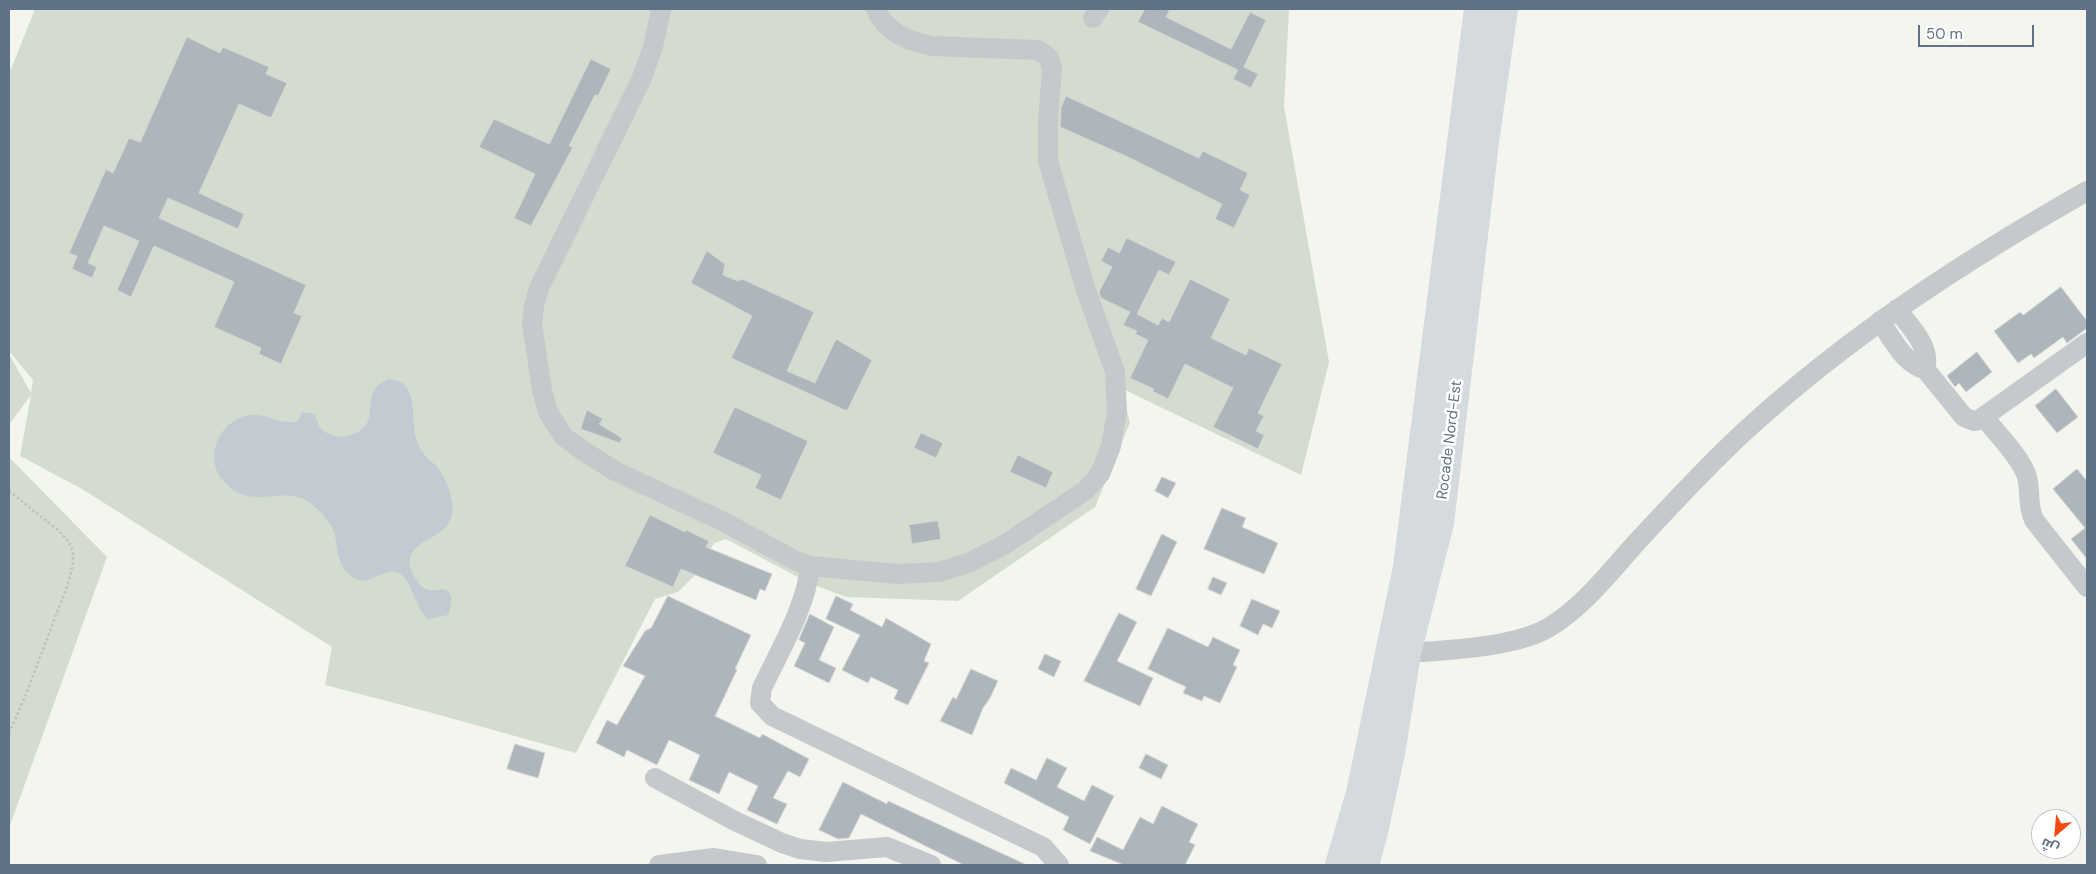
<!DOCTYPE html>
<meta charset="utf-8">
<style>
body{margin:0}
#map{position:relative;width:2096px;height:874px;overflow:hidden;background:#f4f5ef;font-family:"DM Sans",Cairo,sans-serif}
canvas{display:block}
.frame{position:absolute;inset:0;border:10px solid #607384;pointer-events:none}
.north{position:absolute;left:2031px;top:809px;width:50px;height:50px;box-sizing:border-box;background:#fff;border:1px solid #bfc7ce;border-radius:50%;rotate:207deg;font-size:14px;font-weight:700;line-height:20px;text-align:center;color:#607384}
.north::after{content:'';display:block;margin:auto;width:18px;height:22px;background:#f34a11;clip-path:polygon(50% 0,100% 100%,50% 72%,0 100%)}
.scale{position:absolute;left:1918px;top:25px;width:116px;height:22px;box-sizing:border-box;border:2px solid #607384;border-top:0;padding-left:6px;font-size:15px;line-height:18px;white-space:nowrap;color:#607384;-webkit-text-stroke:4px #fff;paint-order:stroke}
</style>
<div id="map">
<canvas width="2096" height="874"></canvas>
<div class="frame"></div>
<div class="north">ش</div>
<div class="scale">50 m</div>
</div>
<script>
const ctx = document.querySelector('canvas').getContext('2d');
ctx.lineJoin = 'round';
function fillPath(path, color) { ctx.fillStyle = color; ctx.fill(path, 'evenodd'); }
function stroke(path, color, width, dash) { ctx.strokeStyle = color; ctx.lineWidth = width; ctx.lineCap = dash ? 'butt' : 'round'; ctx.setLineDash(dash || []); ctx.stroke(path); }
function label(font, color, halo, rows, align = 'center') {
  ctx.font = font + ' "DM Sans",sans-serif'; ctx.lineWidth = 5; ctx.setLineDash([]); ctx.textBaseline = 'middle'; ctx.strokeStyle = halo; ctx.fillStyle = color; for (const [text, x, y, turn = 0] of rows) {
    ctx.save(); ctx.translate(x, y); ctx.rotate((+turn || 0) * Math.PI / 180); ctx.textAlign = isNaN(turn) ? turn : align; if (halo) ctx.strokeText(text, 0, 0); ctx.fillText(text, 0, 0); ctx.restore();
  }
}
fillPath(new Path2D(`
 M35 9H1289L1284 106 1329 362 1301 475 1121 388 1130 423 1095 507 958 601 846 597 809 583 726 539 714 543 697 573 678 592 655 599 576 753 425 711 325 685 332 647 82 489 20 456 31 395 9 425V354L31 393 33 380 9 351V74Z
 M9 457 107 557 9 828Z`), '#d4dcd0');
fillPath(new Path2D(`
 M388 379C398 380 405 382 409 392 417 410 409 432 422 451 426 458 433 462 438 468 446 480 455 499 452 514 446 541 413 537 410 560 409 565 411 569 413 574 418 584 424 592 436 590 437 590 442 589 443 589 456 591 451 608 448 615L428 619C414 607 412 578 398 573 380 567 366 592 349 574 335 560 339 549 334 532 331 522 319 509 310 503 282 482 250 516 220 477 213 467 213 452 217 441 223 427 240 413 256 415 272 416 278 424 297 422L302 412 315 414C317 422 319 429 327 433 340 441 365 435 369 418 373 399 367 389 388 379Z`), '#c1cbd1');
const building = new Path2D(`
 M1145 9H1170L1166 17 1231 49 1250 12 1266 20 1244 67 1258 74 1251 88 1233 79 1238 70 1138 22Z
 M187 37 220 53 223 47 269 67 266 74 287 83 271 118 239 104 199 193 244 214 238 229 168 198 159 218 306 285 294 313 302 316 281 364 259 354 261 348 214 327 234 282 154 246 131 297 117 290 139 241 104 226 88 263 97 267 92 278 72 269 77 256 69 253 106 169 113 173 129 138 140 142Z
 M591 59 611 69 598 96 595 95 569 146 573 147 531 226 514 218 535 174 479 147 494 119 549 144Z
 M1066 96 1199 158 1203 151 1248 173 1240 190 1250 195 1234 228 1215 219 1222 204 1128 157 1060 127 1061 108Z
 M1127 238 1176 262 1169 275 1159 270 1137 314 1158 325 1162 318 1169 322 1190 279 1230 299 1211 338 1246 355 1249 348 1282 364 1258 413 1264 416 1256 431 1264 435 1258 449 1213 427 1233 388 1185 364 1168 399 1152 391 1154 389 1130 378 1148 340 1135 334 1137 331 1123 325 1130 312 1101 298 1099 292 1112 267 1101 261 1108 247 1119 253Z
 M707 251 725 264 723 275 738 281 742 279 814 312 787 371 815 383 836 339 872 360 847 411 731 358 752 316 691 283Z
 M2061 287 2087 321V328L2067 343 2063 337 2034 358 2031 354 2018 363 1994 331 2020 312 2023 315Z
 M1977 352 1992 372 1966 392 1959 383 1955 387 1947 376Z
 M2056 389 2078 417 2057 433 2035 406Z
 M735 407 808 441 781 500 755 488 761 475 713 453Z
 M587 410 603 419 599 424 622 438 620 443 581 429Z
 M921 433 943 443 936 458 914 448Z
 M1018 455 1053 472 1046 488 1010 472Z
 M2077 469 2087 481V559L2071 539 2085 528 2053 489Z
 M1162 477 1176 483 1168 498 1155 491Z
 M1222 508 1246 518 1242 527 1278 543 1264 574 1204 549Z
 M650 515 685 532 686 530 709 541 706 547 772 574 765 591 760 589 756 600 681 569 673 587 625 566Z
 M938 521 941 539 912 544 909 525Z
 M1162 534 1177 542 1151 596 1136 589Z
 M1213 577 1227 583 1221 595 1208 589Z
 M668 596 751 635 735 669 737 670 715 716 760 738 762 734 809 759 800 777 788 771 773 798 787 804 777 824 747 810 758 786 729 772 719 794 689 780 700 755 669 740 657 765 627 750 624 757 596 743 607 720 617 725 645 676 623 666 645 631 651 628Z
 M836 596 853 604 850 610 882 627 886 618 931 644 924 661 929 663 908 705 894 699 898 690 871 677 868 683 842 670 860 635 826 619Z
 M1252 599 1280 611 1272 628 1263 624 1258 635 1240 626Z
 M1119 613 1137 622 1117 661 1153 678 1140 706 1084 681Z
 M810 614 834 627 819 660 836 668 829 683 794 666 805 643 799 640Z
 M1168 628 1208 647 1213 637 1240 650 1233 665 1237 667 1220 703 1204 696 1202 701 1183 693 1186 687 1148 669Z
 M1045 654 1061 661 1054 677 1038 669Z
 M971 669 998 681 990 698 983 708 972 735 940 721 953 697 956 699Z
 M515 744 545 753 538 778 507 769Z
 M1146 754 1168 765 1161 779 1139 768Z
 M1047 758 1067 768 1057 787 1084 801 1092 785 1114 796 1090 844 1063 830 1069 817 1004 783 1011 768 1036 780Z
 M843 782 887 804 888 801 1027 865H964L861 814 849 838 838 839 819 830Z
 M1162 806 1198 824 1189 842 1195 845 1185 865H1124L1090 851 1097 837 1123 850 1140 817 1153 824Z`);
fillPath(building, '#aeb6bb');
stroke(building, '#d5d5d3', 1);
stroke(new Path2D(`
 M9 491 58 530 69 542 73 552V564L68 584 24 699 9 733`), '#bec0c2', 2.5, [2.5, 2.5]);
stroke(new Path2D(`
 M661 9 653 47 641 80 539 288 534 306 532 324 542 390 548 412 563 436 582 450 615 471 724 522 796 561 810 566 897 574 939 572 968 563 1004 545 1086 490 1100 474 1111 446 1117 411 1115 372 1084 284 1048 161V122L1052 67 1048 57 1038 50 932 46C908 41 886 33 876 9
 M1093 18 1099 9
 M1897 309C1909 326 1932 347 1925 369
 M1880 321C1892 338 1904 364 1925 369L1964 417 1974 421 1979 420 2087 343
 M1984 417C1996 433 2019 455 2026 474 2032 490 2026 503 2034 520L2087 587
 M810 566C807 605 779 652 762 688L760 703 772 716 1043 847 1059 865
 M1407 653C1447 650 1512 648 1548 628 1583 607 1609 573 1636 543 1671 505 1707 466 1745 431 1850 335 1964 261 2087 191
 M655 778 735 821 782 843 800 849 826 852 887 847 931 865
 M659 865 714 858 757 865`), '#c6c9cc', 20);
stroke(new Path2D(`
 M1339 865 1360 793 1407 567 1478 9
 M1365 865 1374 832 1392 748 1407 653 1440 523 1485 142 1504 9`), '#d5dadf', 28);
label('15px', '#607384', '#fff', [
 ["Rocade Nord-Est",1450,440,-83]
]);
</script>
